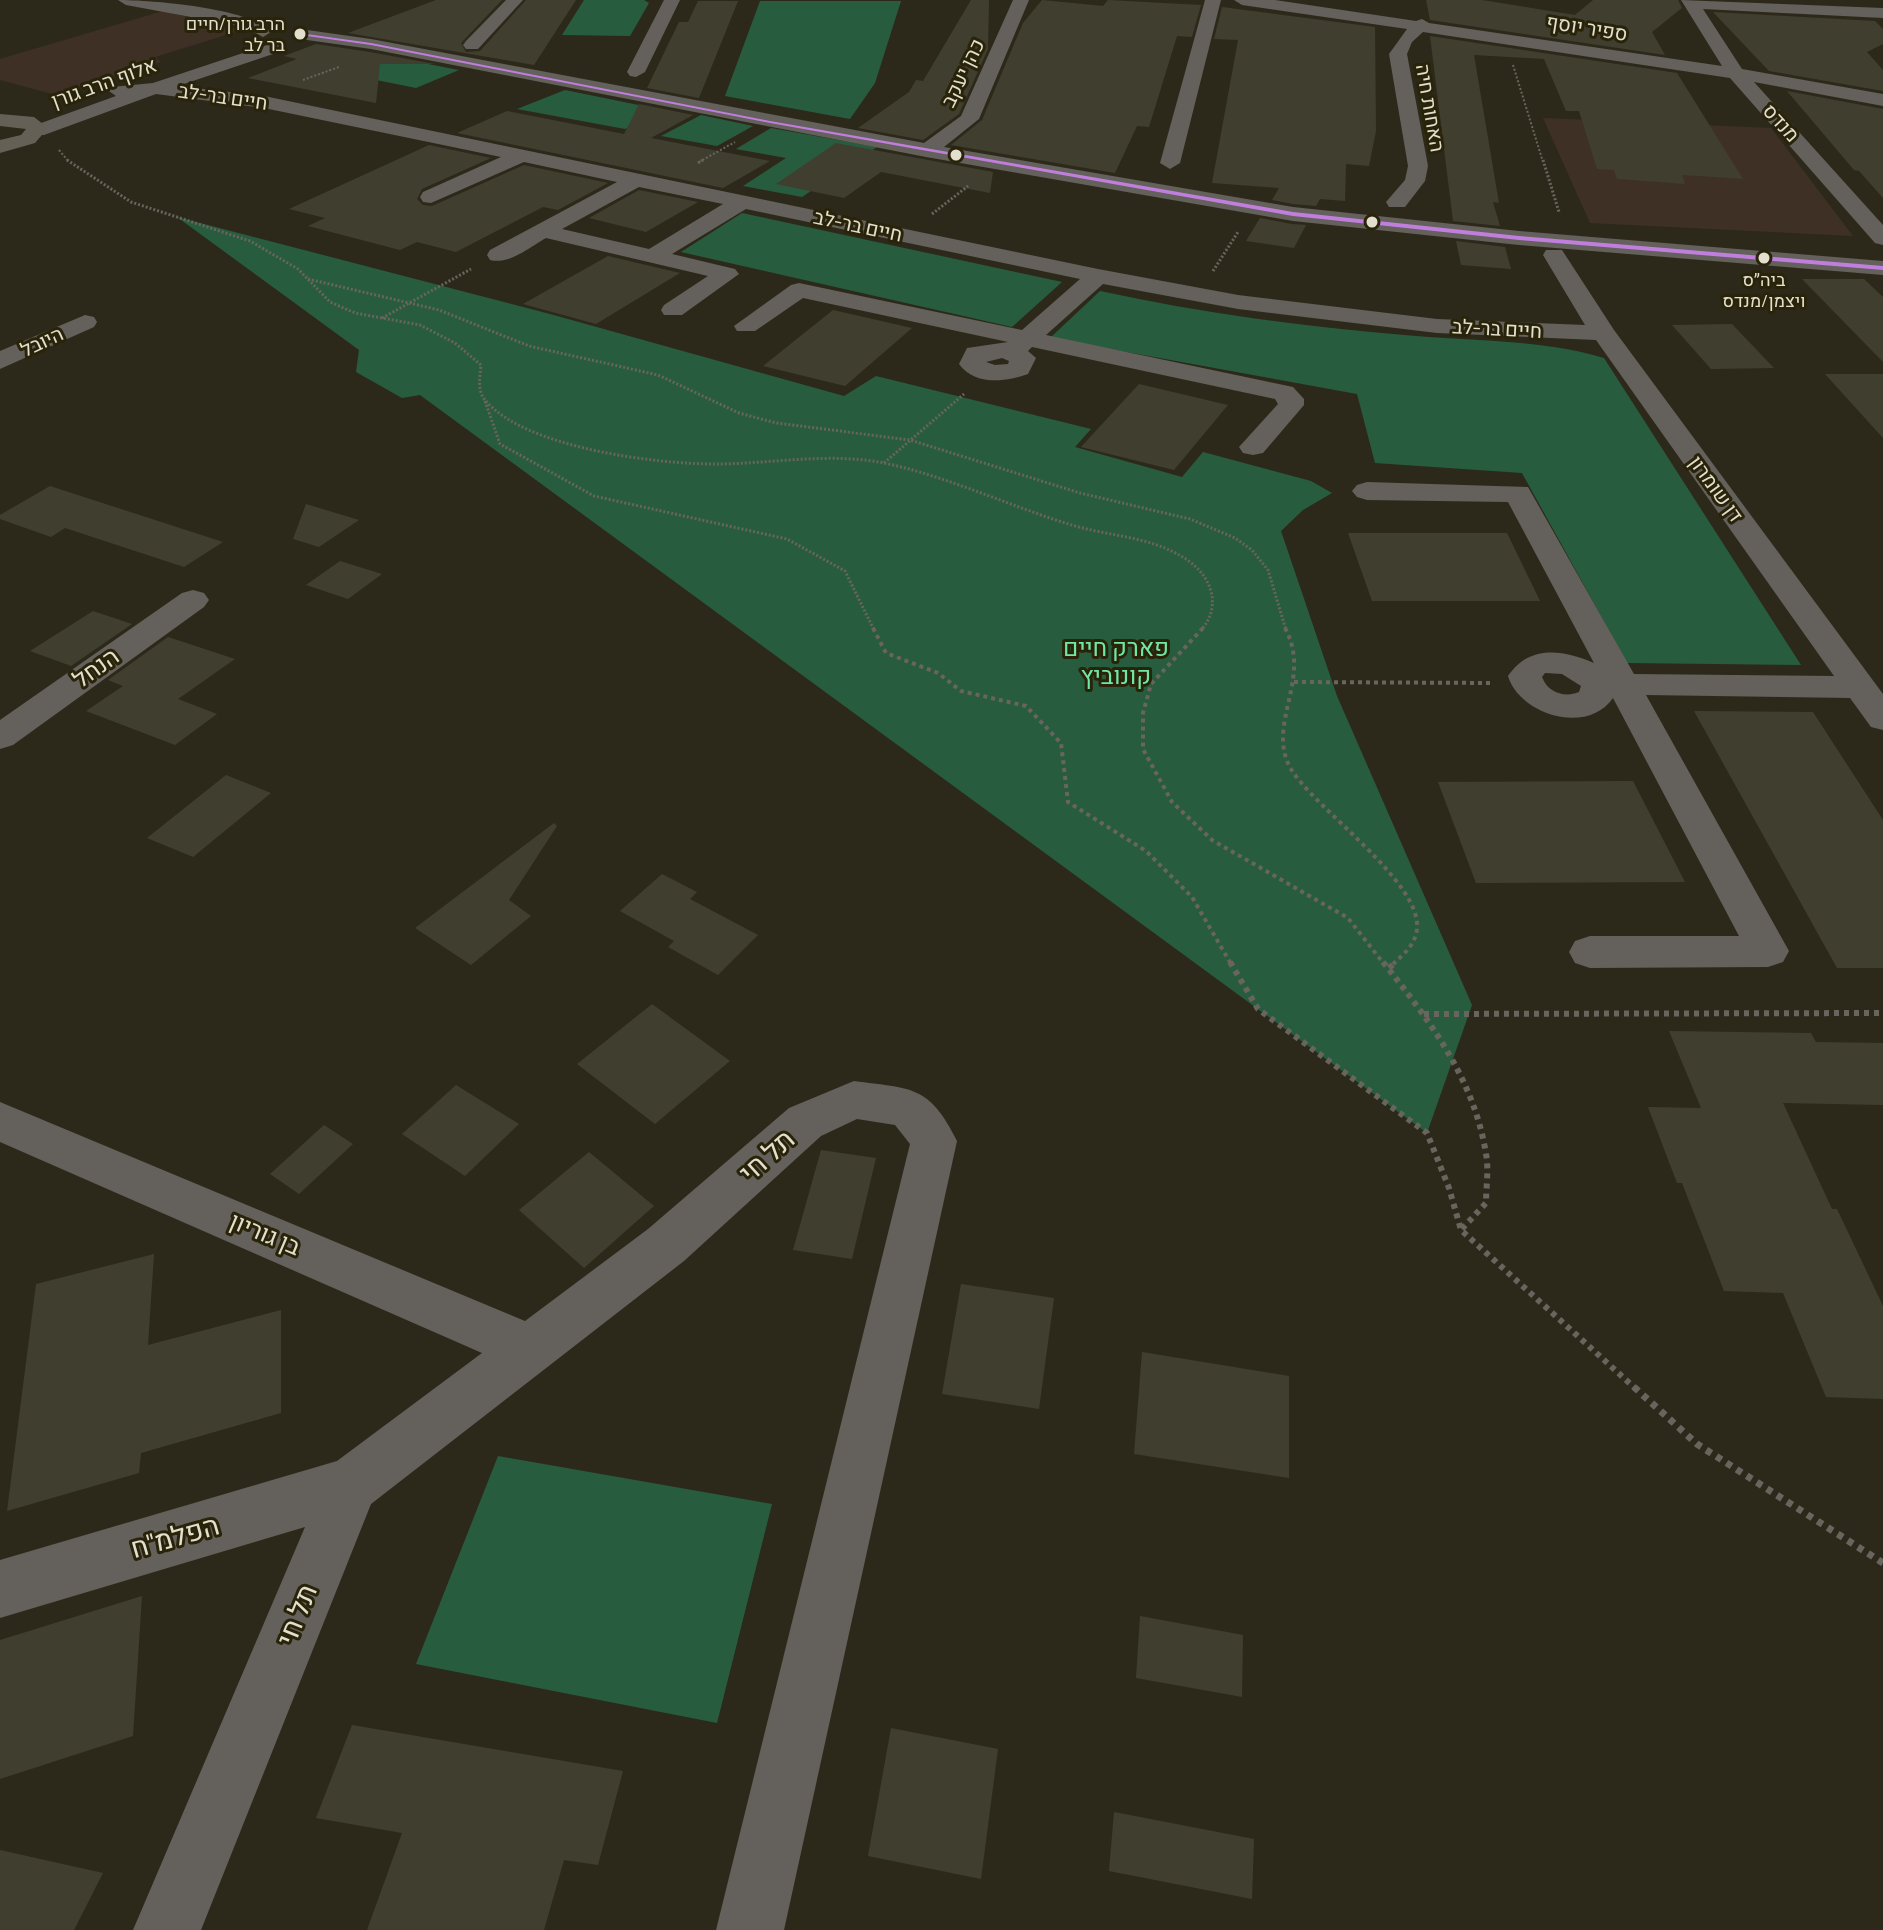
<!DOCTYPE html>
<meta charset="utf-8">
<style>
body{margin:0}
canvas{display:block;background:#2c291a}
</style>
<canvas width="1883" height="1930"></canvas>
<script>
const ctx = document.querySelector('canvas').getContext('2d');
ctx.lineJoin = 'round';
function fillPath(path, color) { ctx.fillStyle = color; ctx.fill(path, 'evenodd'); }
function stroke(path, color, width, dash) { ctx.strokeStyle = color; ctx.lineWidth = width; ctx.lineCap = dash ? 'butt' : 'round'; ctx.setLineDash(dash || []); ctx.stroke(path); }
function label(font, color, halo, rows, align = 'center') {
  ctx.font = font + ' Barlow,Heebo,sans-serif'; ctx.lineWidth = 6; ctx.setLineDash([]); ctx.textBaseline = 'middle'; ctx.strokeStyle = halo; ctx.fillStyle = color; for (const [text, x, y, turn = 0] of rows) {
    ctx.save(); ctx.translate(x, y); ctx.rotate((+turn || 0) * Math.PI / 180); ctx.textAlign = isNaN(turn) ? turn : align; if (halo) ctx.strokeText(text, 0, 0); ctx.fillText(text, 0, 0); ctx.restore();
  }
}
fillPath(new Path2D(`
 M163 11 242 30 155 57 161 62 56 95 0 80V59Z
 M1543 118 1771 128 1853 236 1590 223Z`), '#3f3025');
fillPath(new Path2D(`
 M584 0H644L649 3 630 36 562 35Z
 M760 1H901L875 83 850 119 725 96Z
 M381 55 459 70 416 88 337 72Z
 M565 90 663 110 625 129 517 109Z
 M701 115 753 126 717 146 661 136Z
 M771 128 877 147 802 197 743 186 786 158 736 149Z
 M742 213 1062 282 1012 327 681 252Z
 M177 217 550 314 844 396 876 376 1091 429 1075 447 1182 477 1203 452 1311 481 1332 493 1303 510 1281 531 1337 696 1472 1005 1427 1133 420 395 402 398 356 372 359 350Z
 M1100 291C1201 313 1301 326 1404 335 1469 341 1541 339 1604 358L1801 665 1627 663 1522 473 1375 463 1357 394 1050 338Z
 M498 1456 772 1504 717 1723 416 1664Z`), '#285c3e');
fillPath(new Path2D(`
 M436 0H502L461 43 466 52 480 51 526 0H576L534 65 348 33Z
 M971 0H989L988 49 959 114 923 140 858 128 909 92 916 80 923 81Z
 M1042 0 1103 6 1108 0 1201 5 1192 37 1177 36 1149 127 1137 126 1115 173 951 145 982 120 1023 23Z
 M1426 0H1482L1575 15 1593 0H1678L1682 8 1652 32 1665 55 1430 20Z
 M698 1H738L699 98 647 88 679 22H688Z
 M1222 7 1375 27 1376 131 1369 166 1346 164 1345 201 1320 199 1316 206 1293 204 1272 200 1279 188 1212 183 1238 40 1214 39Z
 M1713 12 1875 21 1883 29V44L1867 52 1883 70V91L1769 71Z
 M1430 36 1677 73 1743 179 1682 175 1685 184 1617 179 1614 170 1597 169 1579 111H1566L1544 59 1474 55 1499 203 1493 202 1500 226 1453 221Z
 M316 44 370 52 435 64H380L376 103 248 78 297 59 284 56Z
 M1787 91 1883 109V198L1859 171 1854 170Z
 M639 104 693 115 651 138 770 161 723 188 457 133 507 111 624 134Z
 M836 143 993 172 990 193 881 172 844 198 776 184Z
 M429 145 491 158 422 189 417 199 423 205 432 206 524 165 608 183 558 210 543 207 456 252 417 242 400 250 308 226 325 218 289 209Z
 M639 190 698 202 646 232 589 218Z
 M1260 218 1292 224 1306 225 1294 248 1246 241Z
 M1456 241 1505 247 1511 269 1461 265Z
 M608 256 680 273 596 324 523 304Z
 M1802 279H1864L1883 297V362Z
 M833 310 912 328 845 386 763 366Z
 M1732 324 1774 368 1711 369 1672 325Z
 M1825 374H1883V438Z
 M1139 384 1228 405 1174 470 1081 447Z
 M50 486 223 542 184 567 65 528 51 537 0 519V515Z
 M306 504 359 520 319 547 293 539Z
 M1348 533H1507L1540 601H1372Z
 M340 561 382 574 348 599 306 585Z
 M93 611 132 624 71 666 30 651Z
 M168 637 235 659 178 699 217 714 175 745 86 711 123 686 108 680Z
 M1694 711 1813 712 1883 820V968H1837Z
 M226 775 271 793 193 857 147 838Z
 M1633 781 1685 882 1476 883 1438 782Z
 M554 823 557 826 509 900 531 916 471 965 415 928Z
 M662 874 697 892 690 899 758 935 718 975 668 947 674 941 620 911Z
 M652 1004 730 1061 655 1124 577 1064Z
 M1669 1031 1811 1033 1816 1042 1883 1043V1105L1783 1103 1832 1209H1837L1883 1306V1399L1826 1397 1783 1293 1724 1291 1682 1183H1677L1648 1107 1701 1108Z
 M456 1085 519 1124 465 1176 402 1134Z
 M324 1125 353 1144 299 1194 270 1174Z
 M821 1150 876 1158 852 1259 793 1250Z
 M589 1152 654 1206 584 1268 519 1210Z
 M154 1254 148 1345 281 1310V1413L141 1453 139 1473 7 1511 36 1284Z
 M961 1284 1054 1298 1039 1409 942 1394Z
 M1142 1352 1289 1376V1478L1134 1454Z
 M142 1596 133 1736 0 1779V1640Z
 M1140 1616 1243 1635 1242 1697 1136 1678Z
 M352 1725 623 1771 598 1865 564 1860 544 1930H367L402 1833 316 1818Z
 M891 1728 998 1749 981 1879 868 1856Z
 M1114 1812 1254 1839 1252 1899 1109 1871Z
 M0 1850 103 1873 74 1930H0Z`), '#403e2e');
stroke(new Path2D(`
 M1513 65 1543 162
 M303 80 339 67
 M59 150 69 162
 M699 162 735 142`), '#68655f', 2, [2, 2]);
stroke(new Path2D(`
 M67 160 131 202 250 241 298 269 330 302 355 313 420 325 455 343 481 365C480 377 477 390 485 400 525 448 655 464 715 464 771 464 828 452 884 463 950 477 1011 507 1075 526 1114 537 1156 537 1190 562 1213 579 1221 608 1201 630
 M1543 160 1559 212
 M698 163 703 160
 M932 214 968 186
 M1213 271 1238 232
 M308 279 439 310 529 346 658 375 739 413 776 423 910 440 1080 493 1190 519 1235 538 1252 550 1268 570 1286 630
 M382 318 471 269
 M485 401 500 444 594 496 787 539 845 571 874 630
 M884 463 964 394`), '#68655f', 3, [2, 2]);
stroke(new Path2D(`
 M873 628 886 653 938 673 961 691 1026 706 1061 743 1068 802 1146 851 1192 897 1231 964
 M1203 628 1151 684 1143 713V749L1172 802 1212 840 1348 918 1384 964
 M1285 628C1313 679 1265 725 1291 769 1315 809 1422 882 1417 929 1415 945 1404 954 1393 964
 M1294 682 1493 683`), '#68655f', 4, [4, 4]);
stroke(new Path2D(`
 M1230 962 1258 1009 1427 1133 1449 1188 1461 1230 1636 1389
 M1383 962C1429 1020 1474 1078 1486 1154 1489 1169 1486 1187 1486 1203L1461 1230
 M1389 968 1396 962
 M1424 1014 1883 1013`), '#68655f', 6, [5, 5]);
stroke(new Path2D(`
 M1634 1387 1697 1444 1883 1563`), '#68655f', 7, [6, 6]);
fillPath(new Path2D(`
 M118 0C151 0 251 8 271 32L263 37 245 27 126 5Z
 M506 0H523L478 49H466L463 45 466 41Z
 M664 0H680L645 72 636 77 630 76 627 72Z
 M1013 0H1029L979 119 944 147 1293 207 1519 231 1883 261V275L1519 245 1293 221 926 157 371 49 300 39 292 34 300 29 371 39 924 143 961 116Z
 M1205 0H1221L1180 163 1170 169 1160 163Z
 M1234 0H1275L1416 21 1422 19 1429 23 1722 66 1681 0 1883 8V18L1703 9 1742 69 1883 94V106L1754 82 1883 225V245L1875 243 1730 78 1423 32 1412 42 1407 54 1428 166 1425 181 1405 207H1389L1386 202 1405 180 1408 166 1389 54 1407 29 1242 5Z
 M276 42 282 43 285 47 282 51 178 86 264 96 1098 269 1238 295 1437 319 1585 325 1543 255 1546 250H1562L1614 330 1883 694V730L1871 727 1850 698 1646 695 1789 951 1783 962 1768 967 1590 968 1575 963 1569 952 1575 941 1590 936H1739L1613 698C1587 736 1519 714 1508 676 1529 645 1562 649 1594 663L1508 502 1367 500 1357 497 1352 491 1357 485 1367 482 1528 487 1634 674 1834 676 1596 340 1437 333 1238 309 1103 284 1046 335 1293 387 1304 399V405L1263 453 1253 455 1243 453 1239 447 1278 404 1275 399 1032 347 1028 351 1036 358 1028 374C1006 382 975 386 959 364L967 348 1008 342 803 298 755 331H737L734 326 791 285 799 283 1022 330 1080 279 746 209 672 254 735 269 739 274 682 315H664L661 310 664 305 708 276 546 238C530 247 509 265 490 260L487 255 490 250 617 182 524 162 431 203 423 202 420 197 423 192 501 157 264 108 156 94 44 135H30L27 131 30 127 116 96 109 91 112 87 153 83ZM639 187 723 204 649 249 562 229ZM1002 358 1009 361 1008 364 995 365 986 362ZM1545 673 1562 674 1581 686 1579 692C1565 698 1548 693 1542 677Z
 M85 315 94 317 97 322 94 327 0 369V351Z
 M193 590 204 593 209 600 204 607 13 745 0 749V720L182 593Z
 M854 1081C911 1089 929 1084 957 1141L784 1930H716L910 1144 895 1125 857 1119 821 1136 684 1261 371 1504 201 1930H133L305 1527 0 1618V1560L337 1461 482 1353 0 1142V1102L525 1321 648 1229 789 1108Z`), '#64605b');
fillPath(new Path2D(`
 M0 114 34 117 48 128 35 143 0 153V140L21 135 26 129 0 126Z`), '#646056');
fillPath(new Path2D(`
 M299 33 371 43 770 121 1293 212 1519 236 1883 266V270L1519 240 1293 216 770 123 371 45 300 35Z`), '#c07fdc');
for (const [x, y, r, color] of [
 [300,34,7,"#e2dfcf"],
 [956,155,7,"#e2dfcf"],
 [1372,222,7,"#e2dfcf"],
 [1764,258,7,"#e2dfcf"]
]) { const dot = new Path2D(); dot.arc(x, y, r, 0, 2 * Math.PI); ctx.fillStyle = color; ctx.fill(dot); stroke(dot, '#292409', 3); }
label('18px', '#e2dfcf', '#292409', [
 ["הרב גורן/חיים",285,24],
 ["בר לב",285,45],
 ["ביה״ס",1764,280,"center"],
 ["ויצמן/מנדס",1764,301,"center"]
], 'right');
label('20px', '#e2dfcf', '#292409', [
 ["ספיר יוסף",1587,28,9],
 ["כהן יעקב",963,73,-64],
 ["אלוף הרב גורן",104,83,-20],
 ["חיים בר-לב",223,97,8],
 ["האחות חיה",1430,108,80],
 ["מנדס",1781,123,48],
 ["חיים בר-לב",858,226,12],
 ["חיים בר-לב",1497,329,3],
 ["היובל",42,342,-25],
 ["דן שומרון",1716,489,54]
]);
label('24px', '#71e7a7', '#292409', [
 ["פארק חיים",1116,648],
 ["קונוביץ",1116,676]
]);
label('24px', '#e2dfcf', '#292409', [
 ["הנחל",96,668,-36],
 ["בן גוריון",265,1234,23]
]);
label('28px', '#e2dfcf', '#292409', [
 ["תל חי",767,1156,-42],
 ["הפלמ\"ח",175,1537,-16],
 ["תל חי",297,1615,-68]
]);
</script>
